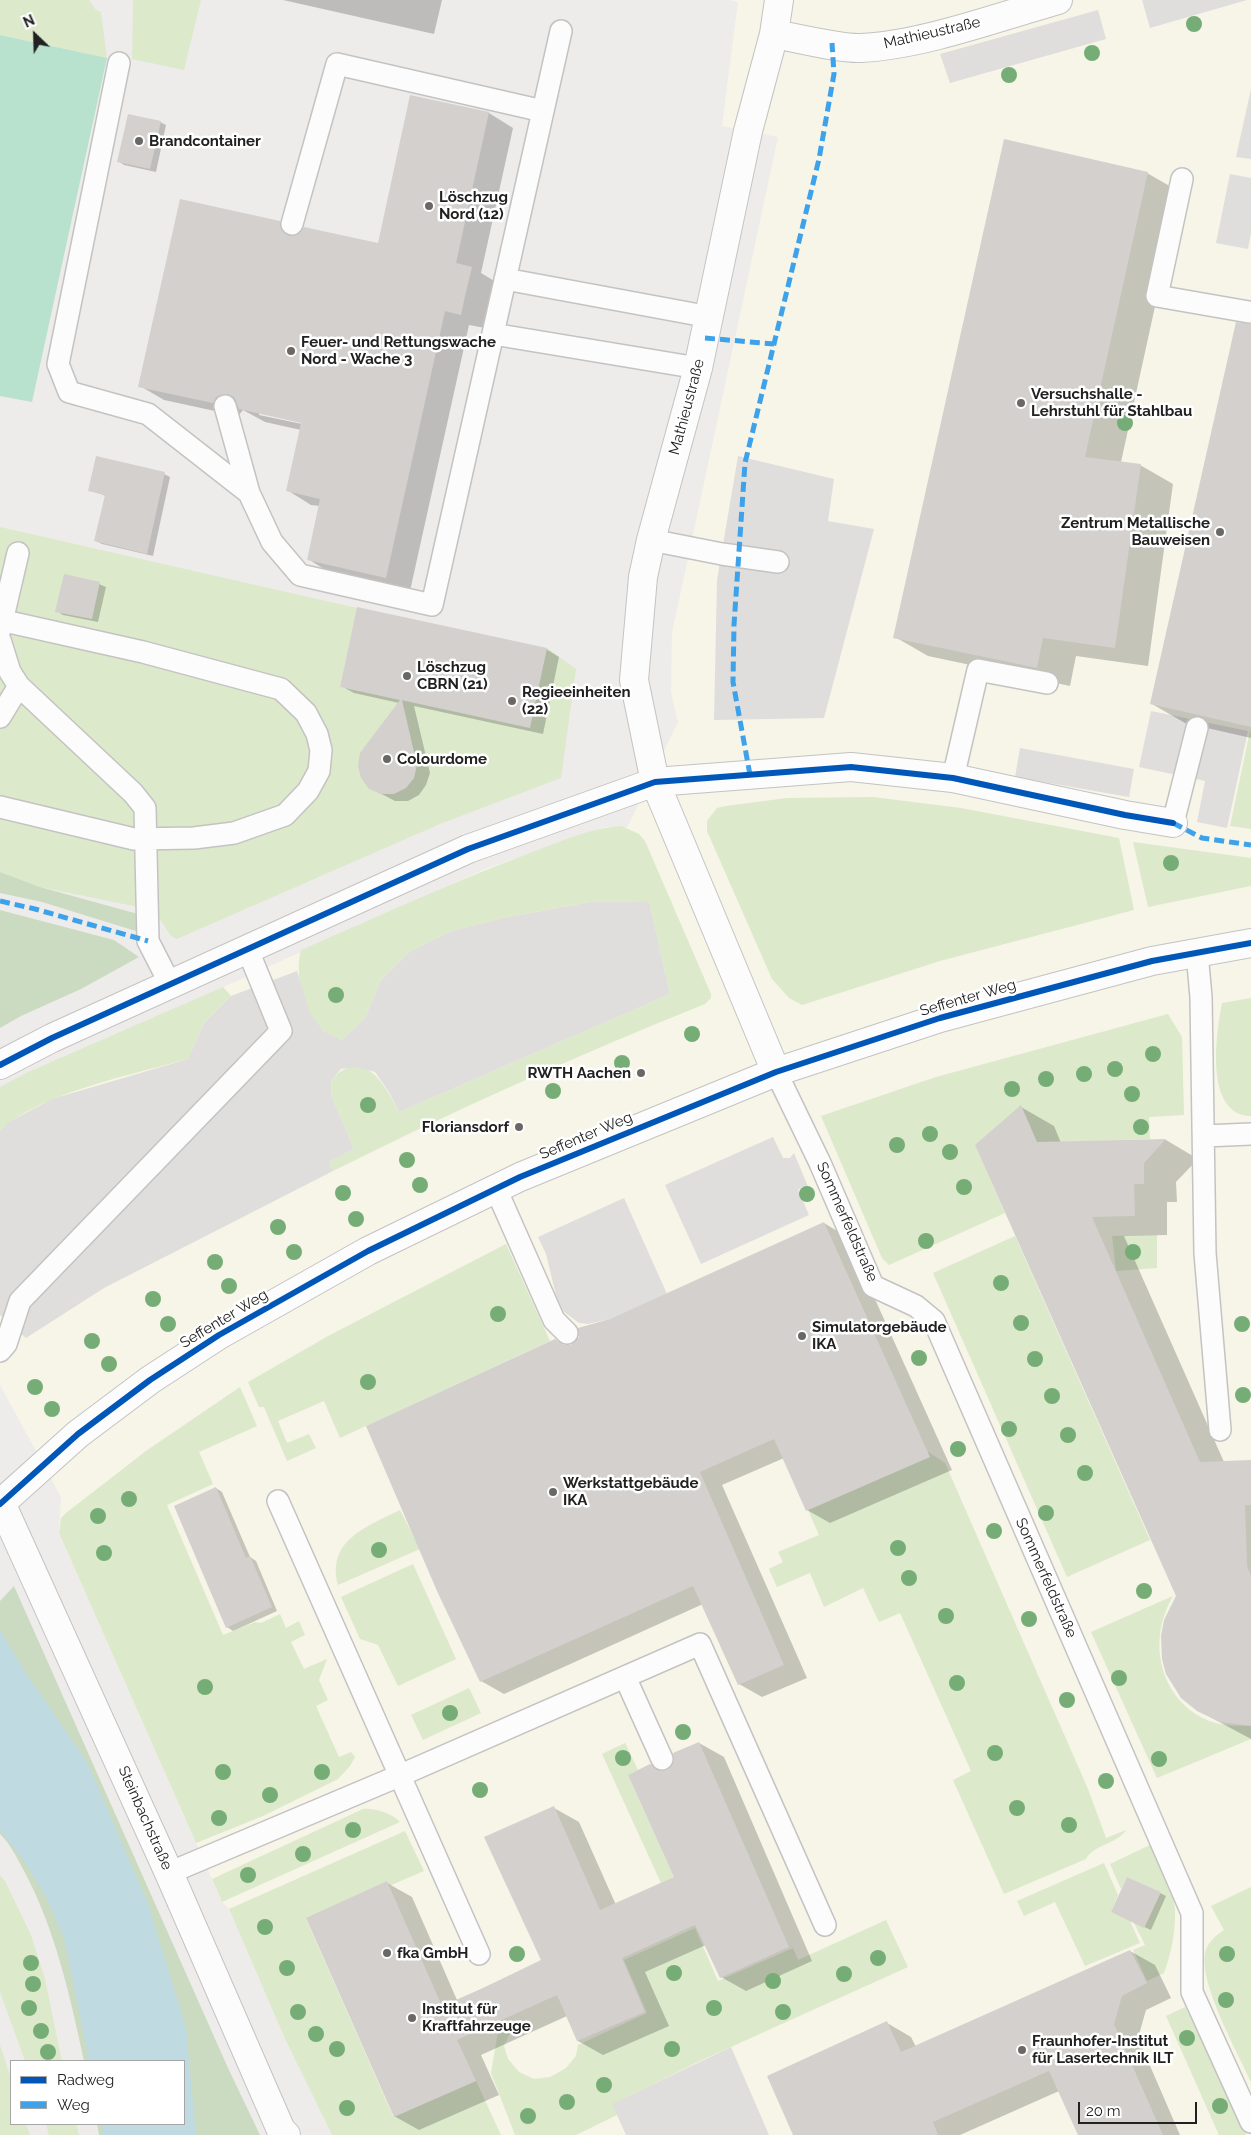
<!DOCTYPE html>
<meta charset="utf-8">
<style>
body{margin:0}
#map{position:relative;width:1251px;height:2135px;overflow:hidden;background:#eeecea;font-family:Raleway,sans-serif}
canvas{display:block}
.legend{position:absolute;left:10px;top:2060px;width:175px;height:65px;box-sizing:border-box;background:#fff;border:1px solid #a6a6a6;margin:0;padding:6px 9px;list-style:none;font-size:15px;color:#212121}
.legend li{display:flex;align-items:center;gap:10px;height:25px}
.legend b{width:25px;border:1px solid #a6a6a6}
.north{position:absolute;left:10px;top:10px;width:50px;height:50px;-webkit-text-stroke:4px #fff;paint-order:stroke;rotate:336deg;font-size:14px;font-weight:700;line-height:20px;text-align:center;color:#212121}
.north::after{content:'';display:block;margin:auto;width:18px;height:22px;background:#212121;clip-path:polygon(50% 0,100% 100%,50% 72%,0 100%)}
.scale{position:absolute;left:1078px;top:2102px;width:119px;height:22px;box-sizing:border-box;border:2px solid #212121;border-top:0;padding-left:6px;font-size:15px;line-height:18px;white-space:nowrap;color:#212121;-webkit-text-stroke:4px #fff;paint-order:stroke}
</style>
<div id="map">
<canvas width="1251" height="2135"></canvas>
<ul class="legend">
<li><b style="height:6px;background:#0057b8"></b>Radweg</li>
<li><b style="height:6px;background:#3ea2ea"></b>Weg</li>
</ul>
<div class="north">N</div>
<div class="scale">20 m</div>
</div>
<script>
const ctx = document.querySelector('canvas').getContext('2d');
ctx.lineJoin = 'round';
function fillPath(path, color) { ctx.fillStyle = color; ctx.fill(path, 'evenodd'); }
function stroke(path, color, width, dash) { ctx.strokeStyle = color; ctx.lineWidth = width; ctx.lineCap = dash ? 'butt' : 'round'; ctx.setLineDash(dash || []); ctx.stroke(path); }
function label(font, color, halo, rows, align = 'center') {
  ctx.font = font + ' Raleway,sans-serif'; ctx.lineWidth = 5; ctx.setLineDash([]); ctx.textBaseline = 'middle'; ctx.strokeStyle = halo; ctx.fillStyle = color; for (const [text, x, y, turn = 0] of rows) {
    ctx.save(); ctx.translate(x, y); ctx.rotate((+turn || 0) * Math.PI / 180); ctx.textAlign = isNaN(turn) ? turn : align; if (halo) ctx.strokeText(text, 0, 0); ctx.fillText(text, 0, 0); ctx.restore();
  }
}
fillPath(new Path2D(`
 M729 0H1251V2135H332L285 2039 229 1909 222 1902 59 1533 61 1497 0 1385V1088L485 869 606 827 627 828 678 722 671 692 672 633 778 137 722 126 738 2Z`), '#f6f5e7');
fillPath(new Path2D(`
 M0 0H89L96 10 101 12 107 58 0 35Z
 M133 0H201L184 70 132 59Z
 M0 527 357 608 340 687 529 728 547 648 576 669 561 778 440 824 177 939 171 936 157 915 143 908 40 887 0 872Z
 M1250 731H1251V829L1230 826Z
 M873 797 961 808 1119 838 1134 910 940 961 802 1005 789 998 772 979 707 831V821L717 808 726 806 787 798Z
 M621 826 639 834 645 841 711 994V998L705 1004C578 1055 455 1110 333 1171L329 1162 354 1149 331 1095 332 1079C364 1046 385 1085 399 1112L670 994 649 901 590 902 503 918 451 931 409 952 381 980 365 1018 342 1040C336 1037 326 1034 321 1029 304 1011 294 974 301 950 377 917 452 882 530 853 559 842 590 828 621 826Z
 M1133 842 1251 858V886L1148 907Z
 M223 987 231 996 204 1023 188 1059C135 1074 39 1093 0 1131V1087L26 1073Z
 M1251 998V1116C1204 1115 1216 1034 1222 1003Z
 M1168 1014 1182 1037 1184 1115 1149 1117 1150 1139 1034 1143 1021 1108 1000 1123 1009 1143 975 1145 1005 1213 889 1265 882 1258 821 1116 936 1077Z
 M1157 1235V1268L1116 1271 1112 1236Z
 M1015 1236 1150 1540 1067 1577 933 1273Z
 M506 1244 550 1341 340 1438 324 1401 278 1421 287 1443 309 1434 316 1448 287 1461 264 1407H259L248 1382 330 1335Z
 M240 1387 257 1426 199 1452 213 1484 167 1505 223 1635 255 1622 261 1623 280 1614 286 1628 299 1621 305 1635 291 1642 304 1669 327 1659 319 1680 328 1700 316 1706 339 1757 351 1752 355 1757 350 1766 338 1779 263 1816 196 1843 59 1533 61 1518 66 1513 146 1451Z
 M927 1451 945 1463 1088 1789 1106 1838 1126 1830C1116 1845 1094 1844 1086 1859L1004 1894 953 1780 971 1771 900 1613 879 1622 863 1588 824 1607 810 1573 777 1587 769 1569 783 1562 778 1552 819 1535 808 1510 929 1457Z
 M400 1510 420 1549 338 1585C326 1540 368 1526 400 1510Z
 M413 1564 456 1659 398 1686 378 1645 360 1639 341 1597Z
 M1173 1596C1137 1657 1176 1735 1251 1725V1739L1157 1778 1091 1632Z
 M469 1688 481 1713 423 1740 411 1715Z
 M625 1743 638 1770 628 1775 674 1877 661 1883 602 1754Z
 M363 1809C375 1808 391 1813 400 1822L222 1902 212 1879Z
 M405 1831 424 1871 389 1886 387 1882 306 1919 393 2116 476 2081 501 2135H332L285 2039 229 1909Z
 M1150 1845C1157 1860 1168 1876 1172 1891 1179 1918 1173 1948 1164 1973L1147 1981 1133 1950 1145 1945 1134 1923 1145 1927 1161 1892 1127 1877 1121 1889 1110 1864Z
 M1104 1863 1118 1895 1111 1912 1130 1921 1140 1943 1085 1966 1055 1902 1024 1916 1017 1901Z
 M0 1875 5 1881 31 1935 45 1979 62 2061H25L0 1992Z
 M1251 1887V2082C1238 2053 1199 1984 1205 1953 1208 1942 1215 1936 1224 1930L1211 1906Z
 M886 1920 908 1967 702 2060 613 2104 617 2115 576 2135H515L491 2073 499 2026 512 2029 504 2046 508 2059 519 2072 534 2079 550 2077 566 2068 576 2056 578 2045 647 2013 624 1960 695 1928 718 1981 793 1948 798 1960Z
 M1185 2007 1222 2080 1246 2135H1219L1166 2016Z
 M0 2045 11 2078V2124H26L30 2135H0Z
 M46 2124H76L79 2135H49Z`), '#dce9cb');
fillPath(new Path2D(`
 M0 872 40 887 138 914 139 932 42 902 0 893Z
 M0 910 114 940 139 957 81 989 21 1016 0 1028Z
 M14 1586 228 2068 260 2135H99L97 2124H184V2061H84C70 1996 55 1928 23 1869 16 1856 10 1844 0 1834V1601Z`), '#cbdbc1');
fillPath(new Path2D(`
 M0 35 107 58 32 402 0 396Z`), '#b8e2ce');
fillPath(new Path2D(`
 M1142 0H1247L1150 28Z
 M1098 10 1106 39 950 83 940 54Z
 M1251 89V159L1236 157Z
 M1230 174 1251 178V233L1248 249 1216 243Z
 M738 456 834 479 828 521 874 529 824 718 714 720 717 580Z
 M1151 711 1248 731 1227 828 1197 822 1205 781 1139 767Z
 M1020 748 1134 769 1129 797 1015 777Z
 M649 901 670 994 399 1112 389 1092 375 1072 357 1067 341 1069 332 1079 331 1095 354 1149 329 1162 333 1171 104 1288 26 1338 0 1315V1131L9 1122 52 1099 188 1059 204 1023 231 996 297 971 310 1013 323 1031 342 1040 365 1018 381 980 409 952 451 931 503 918 590 902Z
 M773 1137 783 1158H790L794 1153 809 1189 802 1187 798 1190 809 1215 701 1264 665 1185Z
 M624 1198 667 1294 610 1319 588 1324 579 1323 563 1311 556 1295 546 1254 538 1237Z
 M731 2047 769 2135H626L612 2104Z`), '#dfdedd');
fillPath(new Path2D(`
 M0 1630 24 1670 87 1762 147 1901 186 2027 196 2135H104L101 2124H184V2061H89L64 1938 45 1895 24 1861 0 1830Z`), '#bfdae0');
fillPath(new Path2D(`
 M283 0H442L434 34Z
 M411 97 489 113 513 128 481 273 496 282 485 328 469 325 410 591 332 574 308 559 320 506 311 505 287 490 301 430 265 422 243 410 238 416 164 400 140 386 279 222 301 235 379 244ZM259 412 308 423 307 425 259 415Z
 M160 122 166 125 156 172 124 165 118 161Z
 M1147 173 1180 192 1121 462 1140 465 1173 484 1148 666 1076 656 1070 686 928 656 895 637Z
 M1251 360V738L1185 723 1152 704Z
 M164 474 170 477 153 556 102 544 96 541 106 496 90 490Z
 M99 584 106 587 98 622 63 615 57 611Z
 M546 649 559 657 543 734 414 706 430 773 426 785 419 795 408 801H395L370 788 399 703 354 693 341 686Z
 M1021 1107 1054 1126 1061 1143 1166 1140 1198 1159 1176 1182 1177 1202H1167V1235L1124 1236 1224 1462 1251 1461V1739L1197 1710 1177 1596Z
 M824 1223 847 1237 952 1470 830 1523 807 1510 784 1458 722 1485 807 1678 762 1697 739 1684 703 1604 504 1694 481 1681 555 1340 565 1346H571L611 1321Z
 M216 1488 222 1492 250 1557 256 1561 277 1611 233 1631 227 1627Z
 M699 1743 724 1757 812 1961 746 1991 721 1977 706 1945 645 1972 669 2026 603 2055 578 2041 567 2016 481 2055 499 2095 419 2130 394 2116 387 1883 412 1897 457 2000 543 1961 554 1808 579 1822 616 1905 676 1878 650 1765 662 1772 668 1771Z
 M1160 1893 1166 1896 1151 1930 1118 1915Z
 M1130 1951 1155 1965 1171 1998 1146 2010 1138 2038 1180 2135H1079L1059 2091 960 2135H795L887 2023 911 2037 916 2047Z`), '#0003');
fillPath(new Path2D(`
 M410 95 489 112 456 263 472 267 465 296 461 315 445 311 386 578 307 560 320 499 286 491 301 423 239 409 234 397 228 394 216 397 213 403 138 387 180 199 280 221 283 232 289 236 300 233 304 227 378 243Z
 M128 114 161 121 150 169 117 162Z
 M1004 139 1148 172 1085 457 1141 464 1115 648 1043 638 1037 668 893 638Z
 M1236 322 1251 324V727L1150 704Z
 M96 456 165 472 147 554 94 541 105 495 88 491Z
 M64 574 100 582 92 619 55 612Z
 M357 607 547 648 530 728 402 700 417 765 414 778 406 788 394 794H381L369 789 361 778 358 766 360 753 400 700 340 687Z
 M1021 1105 1037 1142 1166 1139 1144 1163V1184H1134L1135 1216 1092 1217 1200 1462 1251 1460V1505H1245L1247 1566 1251 1576V1726L1220 1722 1197 1711 1181 1698 1166 1674 1162 1659 1161 1636 1164 1620 1176 1596 975 1145Z
 M824 1222 930 1457 806 1511 774 1439 700 1472 784 1665 738 1685 693 1586 480 1682 437 1591 366 1426 555 1339 563 1345H571L579 1337 578 1328 610 1319Z
 M216 1487 246 1558 250 1556 272 1607 226 1628 174 1506Z
 M699 1742 789 1947 720 1978 695 1925 622 1958 645 2012 577 2041 557 1995 457 2040 476 2081 394 2117 306 1918 387 1881 442 2006 479 1990 541 1960 484 1837 554 1806 600 1910 674 1877 628 1775 650 1764 660 1771 668 1770 674 1761 673 1753Z
 M1127 1877 1161 1892 1144 1928 1111 1912Z
 M1130 1950 1147 1983 1122 1996 1114 2024 1163 2135H1078L1049 2071 933 2122 938 2135H793L767 2076 887 2021 901 2052Z`), '#d3d0ce');
const service = new Path2D(`
 M119 63 58 364 69 392 148 414 249 493 272 542 300 575 432 605 543 111 337 64 292 224
 M543 111 561 31
 M1182 179 1157 296 1249 312
 M505 279 710 317
 M493 334 698 368
 M225 406 249 493
 M651 540 722 554 778 562
 M0 620 143 652 281 689 306 713 317 734 321 750 319 771 308 791 285 815 234 833 194 838 134 839 0 807
 M0 630 18 553
 M0 640 10 672 19 686 133 793 145 808 148 941 170 984
 M0 717 19 686
 M953 778 978 670 1047 683
 M1173 823 1197 728
 M1197 953 1201 997 1205 1253 1220 1430
 M776 1072 820 1163 873 1286 916 1306 934 1321 1192 1913V1992L1251 2122
 M1204 1136 1251 1134
 M496 1189 554 1320 567 1333
 M0 1351 6 1344 20 1301 281 1031 247 948
 M278 1501 479 1954
 M625 1677 662 1759
 M169 1873 401 1775 700 1644 825 1925`);
const minor = new Path2D(`
 M774 34C798 38 839 49 861 48 923 45 998 17 1058 0
 M0 1065 52 1038 468 849 655 782 851 767 953 778 1125 815 1173 823
 M776 1072 655 782 634 680 643 577 651 540 698 368 748 131 774 34 779 0
 M1 1503 169 1873 281 2130 286 2135`);
const tertiary = new Path2D(`
 M0 1504 78 1434 150 1380 219 1335 368 1251 520 1177 776 1072 940 1018 1152 961 1251 943`);
stroke(service, '#c4c3c2', 24);
stroke(minor, '#c4c3c2', 30);
stroke(tertiary, '#c4c3c2', 30);
stroke(service, '#fcfcfc', 21);
stroke(minor, '#fcfcfc', 28);
stroke(tertiary, '#fcfcfc', 28);
stroke(new Path2D(`
 M705 338 774 344
 M750 775 733 682 734 625 745 463 819 159 834 74 832 43
 M1173 823 1202 838 1251 845
 M0 901 35 909 148 941`), '#3ea2ea', 5, [10, 5]);
stroke(new Path2D(`
 M0 1065 52 1038 468 849 655 782 851 767 953 778 1125 815 1173 823
 M0 1504 78 1434 150 1380 219 1335 368 1251 520 1177 776 1072 940 1018 1152 961 1251 943`), '#0057b8', 6);
ctx.fillStyle = '#76ad76';
for (const [x, y] of [
 [1194,24],
 [1092,53],
 [1009,75],
 [1125,423],
 [1171,863],
 [336,995],
 [692,1034],
 [1153,1054],
 [622,1063],
 [1115,1069],
 [1084,1074],
 [1046,1079],
 [1012,1089],
 [553,1091],
 [1132,1094],
 [368,1105],
 [1141,1127],
 [930,1134],
 [897,1145],
 [950,1152],
 [407,1160],
 [420,1185],
 [964,1187],
 [343,1193],
 [807,1194],
 [356,1219],
 [278,1227],
 [926,1241],
 [294,1252],
 [1133,1252],
 [215,1262],
 [1001,1283],
 [229,1286],
 [153,1299],
 [498,1314],
 [1021,1323],
 [168,1324],
 [1242,1324],
 [92,1341],
 [919,1358],
 [1035,1359],
 [109,1364],
 [368,1382],
 [35,1387],
 [1243,1395],
 [1052,1396],
 [52,1409],
 [1009,1429],
 [1068,1435],
 [958,1449],
 [1085,1473],
 [129,1499],
 [1046,1513],
 [98,1516],
 [994,1531],
 [898,1548],
 [379,1550],
 [104,1553],
 [909,1578],
 [1144,1591],
 [946,1616],
 [1029,1619],
 [1119,1678],
 [957,1683],
 [205,1687],
 [1067,1700],
 [450,1713],
 [683,1732],
 [995,1753],
 [623,1758],
 [1159,1759],
 [223,1772],
 [322,1772],
 [1106,1781],
 [480,1790],
 [270,1795],
 [1017,1808],
 [219,1818],
 [1069,1825],
 [353,1830],
 [303,1854],
 [248,1875],
 [265,1927],
 [517,1954],
 [1227,1954],
 [878,1958],
 [31,1963],
 [287,1968],
 [674,1973],
 [844,1974],
 [773,1981],
 [33,1984],
 [1226,2000],
 [29,2008],
 [714,2008],
 [298,2012],
 [783,2012],
 [41,2031],
 [316,2034],
 [1187,2038],
 [337,2049],
 [672,2049],
 [48,2052],
 [604,2085],
 [567,2102],
 [1220,2106],
 [347,2108],
 [528,2116]
]) { ctx.beginPath(); ctx.arc(x, y, 8, 0, 2 * Math.PI); ctx.fill(); }
for (const [x, y, r, color] of [
 [139,141,5,"#696867"],
 [429,206,5,"#696867"],
 [291,351,5,"#696867"],
 [1021,403,5,"#696867"],
 [1220,532,5,"#696867"],
 [407,676,5,"#696867"],
 [512,701,5,"#696867"],
 [387,759,5,"#696867"],
 [641,1073,5,"#696867"],
 [519,1127,5,"#696867"],
 [802,1336,5,"#696867"],
 [553,1492,5,"#696867"],
 [387,1953,5,"#696867"],
 [412,2018,5,"#696867"],
 [1022,2050,5,"#696867"]
]) { const dot = new Path2D(); dot.arc(x, y, r, 0, 2 * Math.PI); ctx.fillStyle = color; ctx.fill(dot); stroke(dot, '#fff', 2); }
label('15px', '#212121', '#fff', [
 ["Mathieustraße",932,33,-13],
 ["Mathieustraße",687,407,-75],
 ["Seffenter Weg",968,998,-16],
 ["Seffenter Weg",586,1136,-23],
 ["Sommerfeldstraße",847,1222,66],
 ["Seffenter Weg",224,1319,-31],
 ["Sommerfeldstraße",1046,1578,66],
 ["Steinbachstraße",145,1818,66]
]);
label('bold 15px', '#212121', '#fff', [
 ["Brandcontainer",149,141],
 ["Löschzug",439,197],
 ["Nord (12)",439,214],
 ["Feuer- und Rettungswache",301,342],
 ["Nord - Wache 3",301,359],
 ["Versuchshalle -",1031,394],
 ["Lehrstuhl für Stahlbau",1031,411],
 ["Zentrum Metallische",1210,523,"right"],
 ["Bauweisen",1210,540,"right"],
 ["Löschzug",417,667],
 ["CBRN (21)",417,684],
 ["Regieeinheiten",522,692],
 ["(22)",522,709],
 ["Colourdome",397,759],
 ["RWTH Aachen",631,1073,"right"],
 ["Floriansdorf",509,1127,"right"],
 ["Simulatorgebäude",812,1327],
 ["IKA",812,1344],
 ["Werkstattgebäude",563,1483],
 ["IKA",563,1500],
 ["fka GmbH",397,1953],
 ["Institut für",422,2009],
 ["Kraftfahrzeuge",422,2026],
 ["Fraunhofer-Institut",1032,2041],
 ["für Lasertechnik ILT",1032,2058]
], 'left');
</script>
